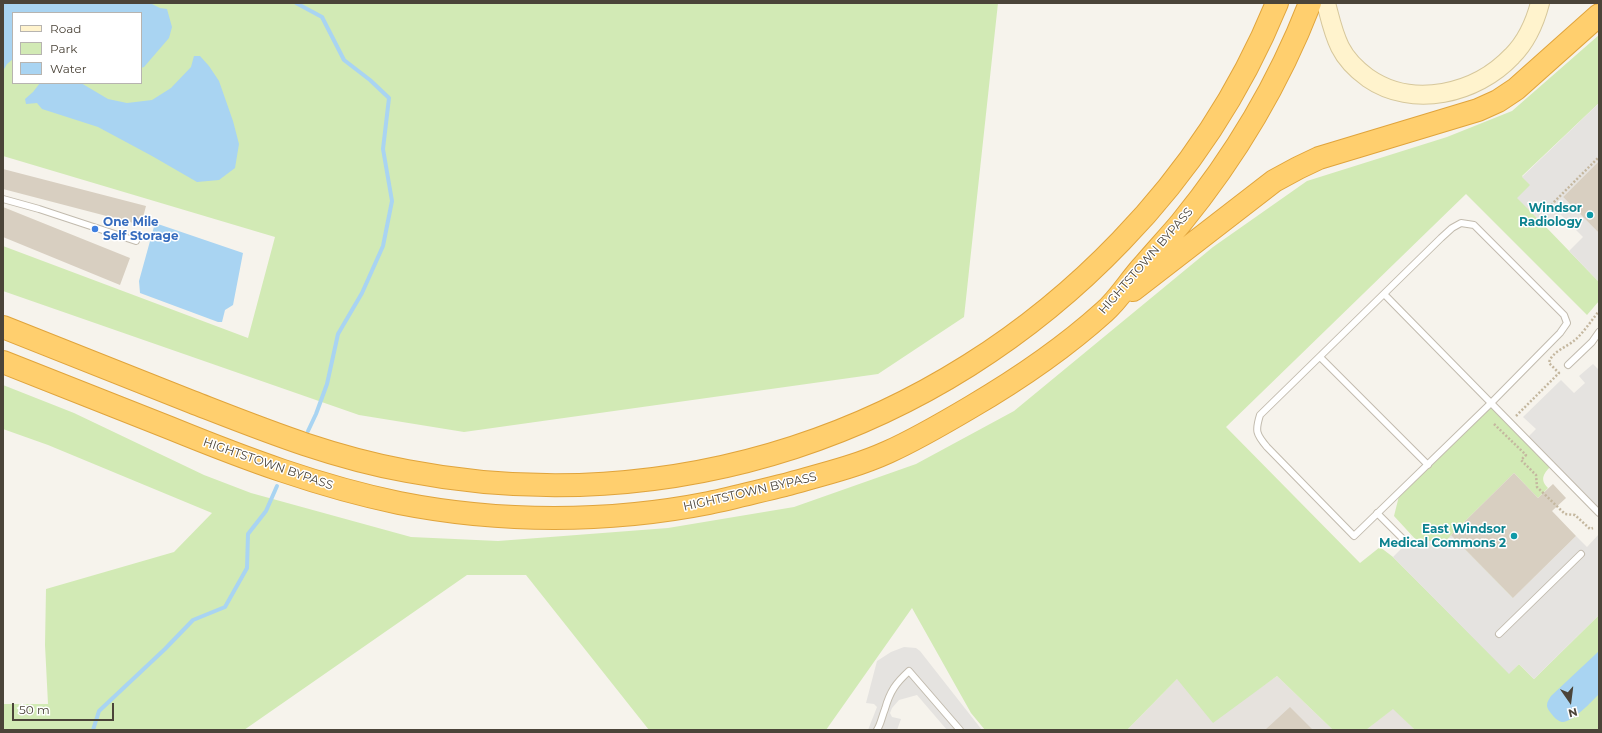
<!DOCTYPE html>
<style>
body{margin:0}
#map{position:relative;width:1602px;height:733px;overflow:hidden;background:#f6f3ec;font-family:Montserrat,sans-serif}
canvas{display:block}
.frame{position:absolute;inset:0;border:4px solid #4b4439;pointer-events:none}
.legend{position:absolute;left:12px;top:12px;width:130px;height:72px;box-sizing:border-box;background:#fff;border:1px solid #b7b4b0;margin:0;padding:5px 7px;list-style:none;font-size:12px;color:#4b4439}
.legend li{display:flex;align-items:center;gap:8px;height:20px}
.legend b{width:20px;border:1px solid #b7b4b0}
.north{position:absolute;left:1550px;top:681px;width:40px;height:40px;-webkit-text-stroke:3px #fff;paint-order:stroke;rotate:166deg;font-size:11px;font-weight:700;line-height:16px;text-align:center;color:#4b4439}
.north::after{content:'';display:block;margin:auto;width:14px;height:18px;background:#4b4439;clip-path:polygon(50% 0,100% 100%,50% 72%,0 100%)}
.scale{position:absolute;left:12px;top:703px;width:102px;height:18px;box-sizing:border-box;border:2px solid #4b4439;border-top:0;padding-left:5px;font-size:12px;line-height:14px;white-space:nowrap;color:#4b4439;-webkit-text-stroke:3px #fff;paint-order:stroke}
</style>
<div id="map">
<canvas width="1602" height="733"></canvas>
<div class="frame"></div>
<ul class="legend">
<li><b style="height:5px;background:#fff3cd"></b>Road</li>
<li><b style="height:11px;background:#d2eab5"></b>Park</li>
<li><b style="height:11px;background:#a9d4f2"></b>Water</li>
</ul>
<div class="north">N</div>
<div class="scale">50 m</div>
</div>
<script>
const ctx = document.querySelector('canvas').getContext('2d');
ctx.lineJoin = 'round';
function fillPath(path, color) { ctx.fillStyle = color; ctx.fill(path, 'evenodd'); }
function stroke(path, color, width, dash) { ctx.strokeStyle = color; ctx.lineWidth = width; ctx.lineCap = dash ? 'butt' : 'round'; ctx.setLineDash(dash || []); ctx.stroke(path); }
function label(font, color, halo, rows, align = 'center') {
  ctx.font = font + ' Montserrat,sans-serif'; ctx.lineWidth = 3; ctx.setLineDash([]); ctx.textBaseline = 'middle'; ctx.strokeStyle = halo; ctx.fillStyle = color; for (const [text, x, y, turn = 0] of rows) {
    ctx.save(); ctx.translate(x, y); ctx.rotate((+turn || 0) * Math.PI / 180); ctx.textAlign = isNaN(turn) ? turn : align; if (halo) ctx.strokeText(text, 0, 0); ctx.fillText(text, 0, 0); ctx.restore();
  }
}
fillPath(new Path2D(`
 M1277 676 1333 730H1127L1177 679 1254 692Z
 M1393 708 1415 730H1366Z`), '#e6e2dd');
fillPath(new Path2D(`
 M3 3H998L964 317 878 374 464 432 359 415 3 291V246L248 338 275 237 3 156ZM13 13H141V83H13Z
 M1599 35V103L1522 176 1531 185 1518 198 1599 282V301L1587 315 1466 194 1226 427 1360 563 1380 547 1393 557 1509 673 1519 664 1534 679 1599 615V730H1415L1393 709 1366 730H1333L1277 676 1213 723 1177 679 1127 730H985L971 713 912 608 826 730H649L526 575H467L244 730H3V704H48L45 645 46 589 174 552 212 513 48 445 3 429V385L74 413 204 475 251 493 411 537 498 541 668 528 794 507 916 464 1014 411 1213 247 1307 181 1447 137 1512 111Z
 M1491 403 1552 465C1544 473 1539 479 1548 488L1538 498 1514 473 1451 535 1518 603 1446 541H1417L1394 516 1399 496Z`), '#d2eab5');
fillPath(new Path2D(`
 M1599 103V161L1563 197 1599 233V282L1569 251 1583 237 1560 214 1546 227 1517 198 1530 185 1522 177Z
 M1593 364 1599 370V513L1526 439 1536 429 1523 417 1561 380 1574 393 1585 383 1579 376Z
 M1599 534V615L1534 679 1519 664 1509 674 1393 557 1407 543 1417 541H1446L1451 535 1513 598 1576 536 1587 547Z
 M904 647 916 648 920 651 982 730H947L917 695 899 700 892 708 890 713 892 717 901 719 897 730H868L877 707 874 704 866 703 877 661 891 652Z`), '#e5e3e0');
fillPath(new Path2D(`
 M3 3H150L160 8 167 9 172 27 169 38 144 67 141 68V13H13V59L7 64 3 71Z
 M194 56H200L209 66 219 81 233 121 239 144 235 168 219 180 197 182 152 156 98 127 42 109 37 103 26 104 25 99 33 92 40 83H81L108 99 127 103 152 100 171 88 191 67Z
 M155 223 243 253 233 305 225 310 222 322H218L140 293 139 281Z
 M1599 651V694C1592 701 1572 723 1562 722 1557 721 1553 716 1550 712 1545 706 1547 702 1551 696Z`), '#a9d4f2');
stroke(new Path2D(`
 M296 3 322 17 344 60 370 80 389 98 383 149 392 201 383 246 362 293 338 334 327 384 316 414 308 431
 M93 730 99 711 165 649 193 620 225 607 247 568 248 534 266 511 277 486`), '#a9d4f2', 4);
fillPath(new Path2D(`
 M1599 161V233L1563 197Z
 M3 169 146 206 141 225 3 189Z
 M3 207 130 258 120 285 3 237Z
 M1514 473 1538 498 1553 484 1566 498 1552 511 1576 536 1513 598 1451 535Z
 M1290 707 1313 730H1265Z`), '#d8cfc1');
const service = new Path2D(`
 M3 199 39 209 136 241
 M1461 223 1474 225 1564 315 1567 323 1560 333 1491 403 1354 536 1267 447C1256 434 1255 431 1260 415L1441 238 1452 228Z
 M1384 294 1599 513
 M1320 357 1428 465
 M1568 365 1592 342 1599 332
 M1377 513 1407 543
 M1499 634 1581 554
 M877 730C881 724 882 716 885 709 890 691 896 683 909 671L960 730`);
const secondary = new Path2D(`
 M1326 3C1330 18 1333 33 1340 47 1346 59 1357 70 1368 78 1413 109 1476 94 1512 56 1526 42 1535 22 1540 3`);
const motorway = new Path2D(`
 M1133 290 1274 181 1298 168 1319 158 1478 110 1498 101 1516 89 1599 15
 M3 327C66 352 129 377 192 402 264 430 330 457 407 471 671 522 936 434 1121 241 1187 173 1241 91 1277 3
 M3 362C59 384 114 406 170 428 246 459 318 486 399 503 500 523 608 523 709 503 734 498 759 491 785 485 820 475 855 467 888 452 917 439 944 423 971 407 1017 380 1063 349 1104 312 1119 299 1130 280 1144 265 1156 251 1168 238 1180 224 1234 158 1279 83 1310 3`);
stroke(service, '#c2bbae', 8);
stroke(secondary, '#d6c79b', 20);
stroke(motorway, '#e0a43c', 24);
stroke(new Path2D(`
 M1551 205 1599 157
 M1516 416 1559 373 1549 363C1551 352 1567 347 1575 340 1584 332 1591 321 1599 311
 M1494 424 1526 455 1521 460 1536 475 1537 487 1565 514 1575 515 1590 529 1593 528`), '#c4b79f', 2.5, [2, 2]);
stroke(service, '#fff', 6);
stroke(secondary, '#fff3cd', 18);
stroke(motorway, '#ffcf6e', 22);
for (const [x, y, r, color] of [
 [1590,215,4,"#0f9aa8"],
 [95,229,4,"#3f7fe0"],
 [1514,536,4,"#0f9aa8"]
]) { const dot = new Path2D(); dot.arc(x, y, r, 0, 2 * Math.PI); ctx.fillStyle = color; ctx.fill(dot); stroke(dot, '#fff', 1.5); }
label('bold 12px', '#0d838f', '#fff', [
 ["Windsor",1582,208],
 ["Radiology",1582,222],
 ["East Windsor",1506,529],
 ["Medical Commons 2",1506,543]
], 'right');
label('bold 12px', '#366cbe', '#fff', [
 ["One Mile",103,222],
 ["Self Storage",103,236]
], 'left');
label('12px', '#4b4439', '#fff', [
 ["HIGHTSTOWN BYPASS",1146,261,-49],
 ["HIGHTSTOWN BYPASS",268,464,19],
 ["HIGHTSTOWN BYPASS",750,492,-13]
]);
</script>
